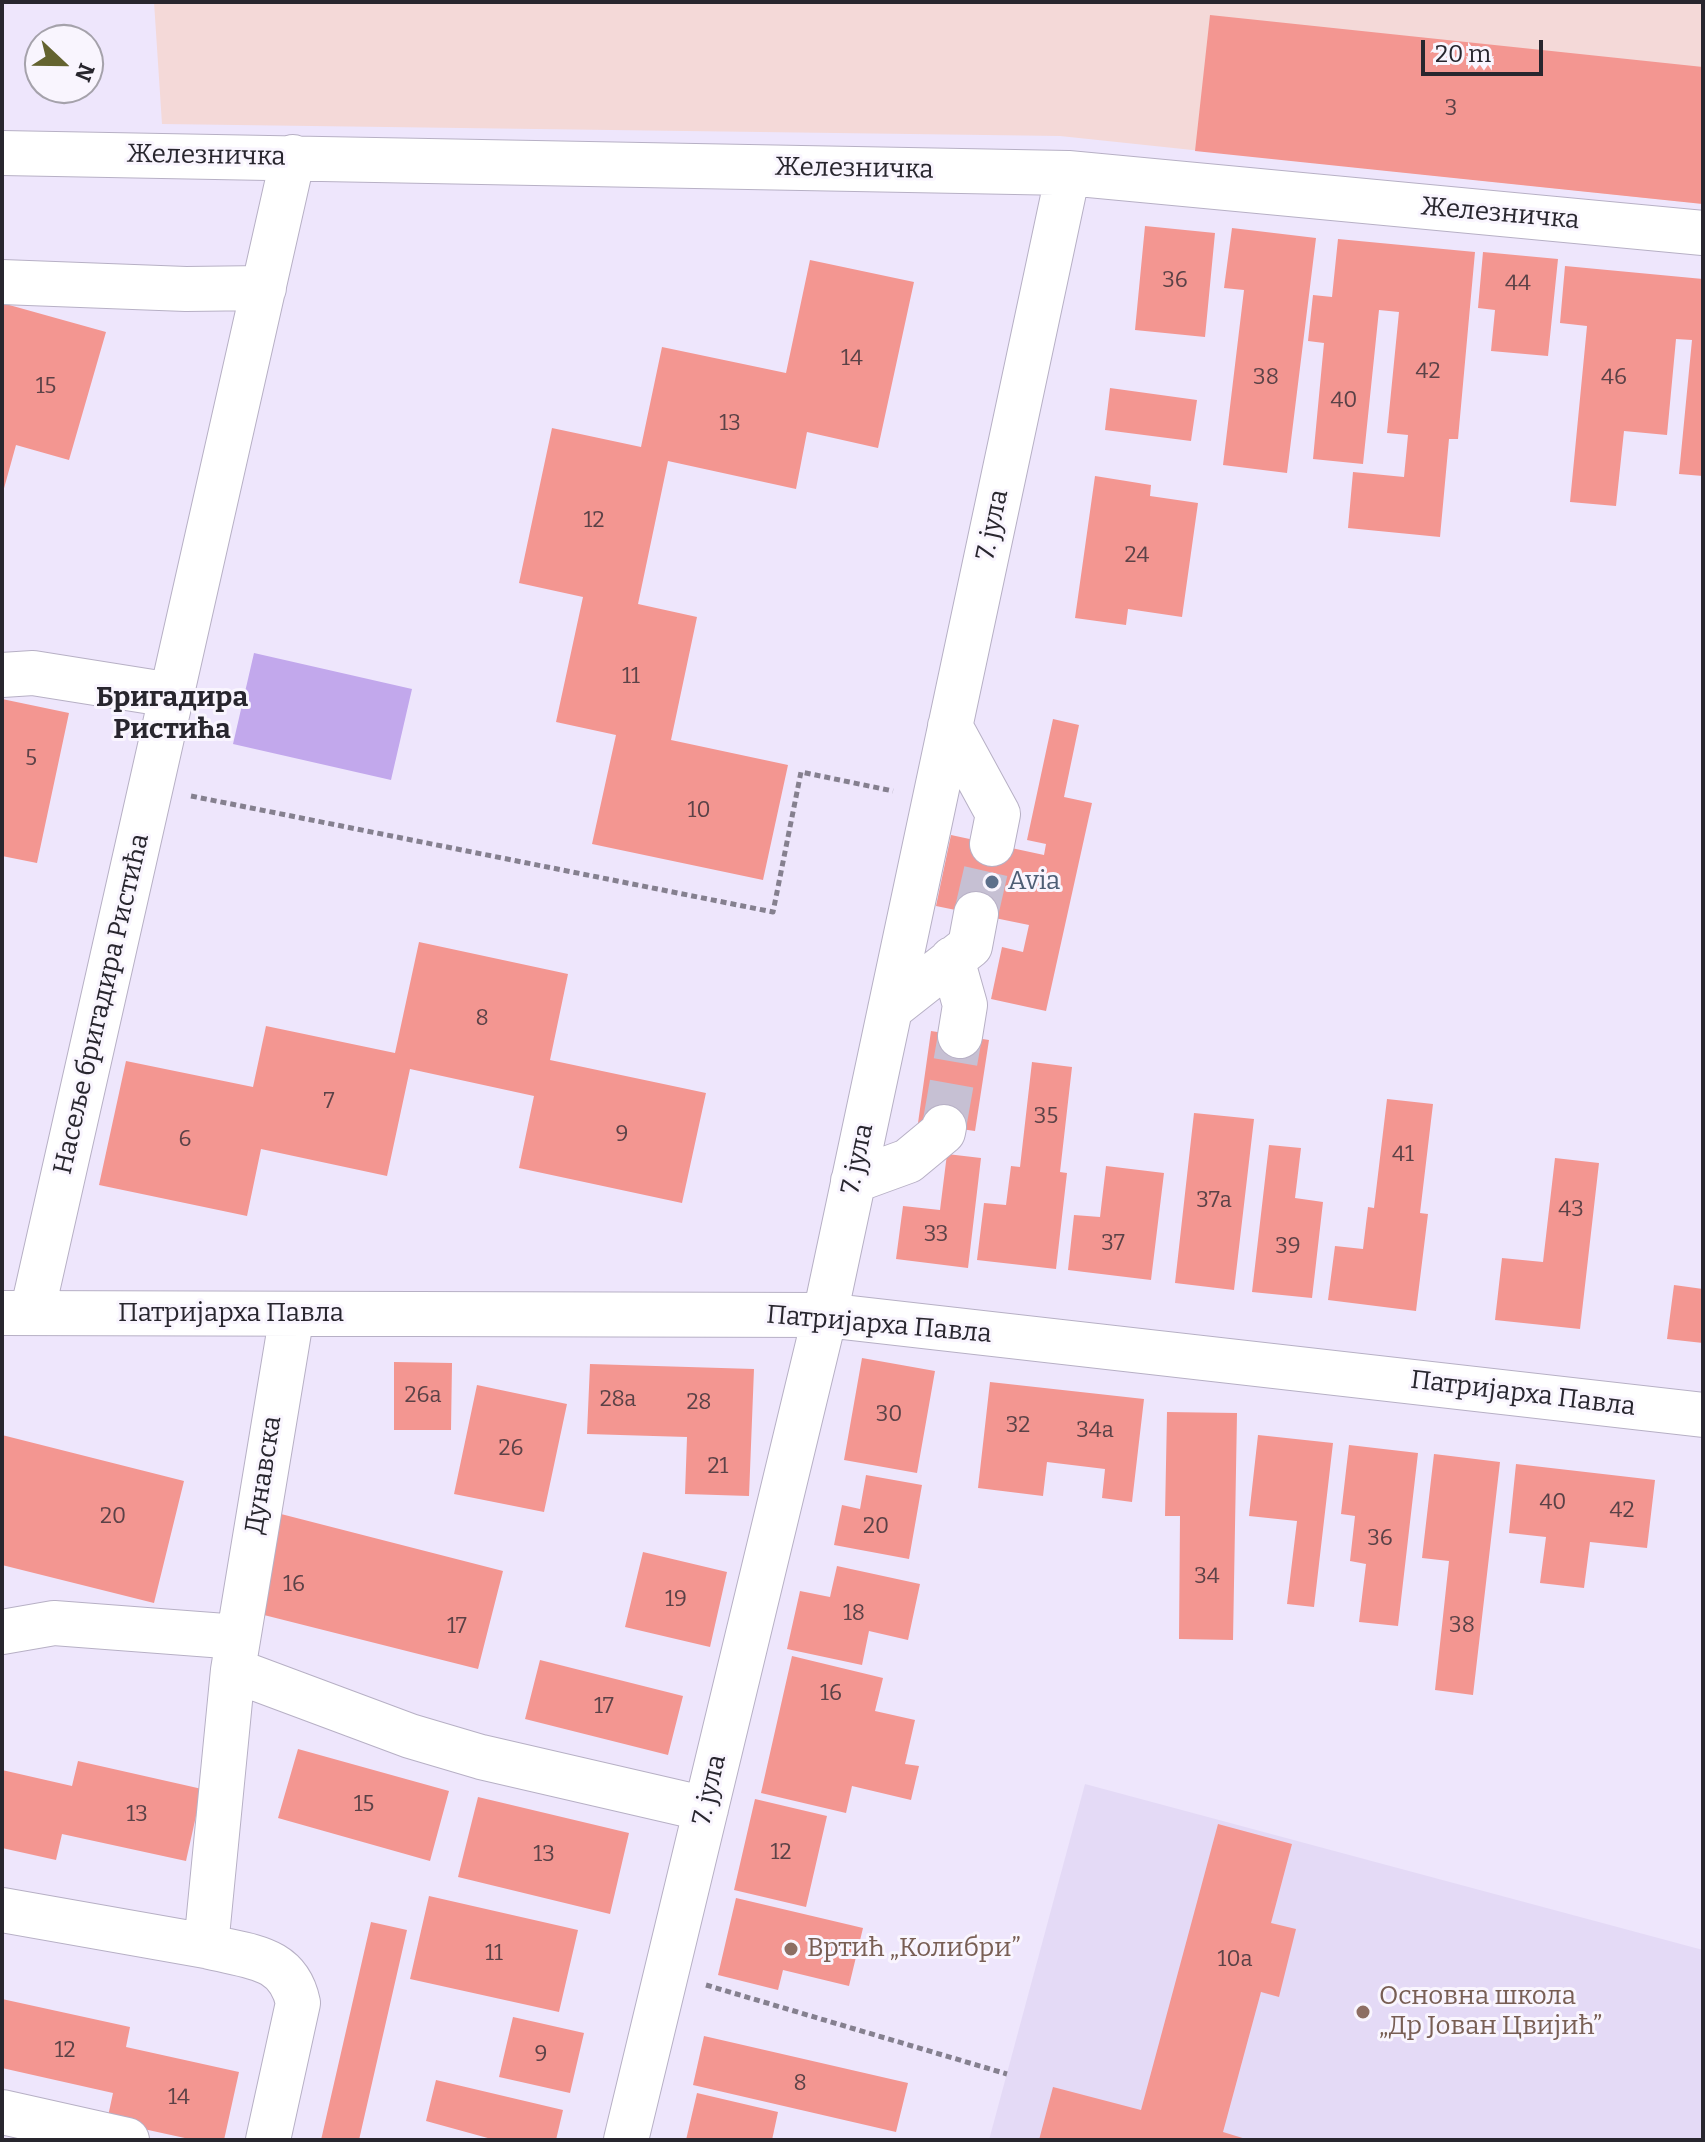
<!DOCTYPE html>
<meta charset="utf-8">
<style>
body{margin:0}
#map{position:relative;width:1705px;height:2142px;overflow:hidden;background:#eee6fc;font-family:Bitter,serif}
canvas{display:block}
.frame{position:absolute;inset:0;border:4px solid #28262e;pointer-events:none}
.north{position:absolute;left:24px;top:24px;width:80px;height:80px;box-sizing:border-box;background:#f9f5fe;border:2px solid #a5a2ab;border-radius:50%;rotate:112deg;font-size:22px;font-weight:700;line-height:32px;text-align:center;color:#28262e}
.north::after{content:'';display:block;margin:auto;width:28px;height:36px;background:#646330;clip-path:polygon(50% 0,100% 100%,50% 72%,0 100%)}
.scale{position:absolute;left:1421px;top:40px;width:122px;height:36px;box-sizing:border-box;border:4px solid #28262e;border-top:0;padding-left:10px;font-size:24px;line-height:28px;white-space:nowrap;color:#28262e;-webkit-text-stroke:6px #f9f5fe;paint-order:stroke}
</style>
<div id="map">
<canvas width="1705" height="2142"></canvas>
<div class="frame"></div>
<div class="north">N</div>
<div class="scale">20 m</div>
</div>
<script>
const ctx = document.querySelector('canvas').getContext('2d');
ctx.lineJoin = 'round';
function fillPath(path, color) { ctx.fillStyle = color; ctx.fill(path, 'evenodd'); }
function stroke(path, color, width, dash) { ctx.strokeStyle = color; ctx.lineWidth = width; ctx.lineCap = dash ? 'butt' : 'round'; ctx.setLineDash(dash || []); ctx.stroke(path); }
function label(font, color, halo, rows, align = 'center') {
  ctx.font = font + ' Bitter,serif'; ctx.lineWidth = 6; ctx.setLineDash([]); ctx.textBaseline = 'middle'; ctx.strokeStyle = halo; ctx.fillStyle = color; for (const [text, x, y, turn = 0] of rows) {
    ctx.save(); ctx.translate(x, y); ctx.rotate((+turn || 0) * Math.PI / 180); ctx.textAlign = isNaN(turn) ? turn : align; if (halo) ctx.strokeText(text, 0, 0); ctx.fillText(text, 0, 0); ctx.restore();
  }
}
fillPath(new Path2D(`
 M154 2H1703V204L1060 136 162 124Z`), '#f4d9d8');
fillPath(new Path2D(`
 M1085 1784 1703 1950V2140H989Z`), '#e4daf6');
fillPath(new Path2D(`
 M254 653 412 689 391 780 233 744Z`), '#c2a8ec');
fillPath(new Path2D(`
 M1210 15 1703 67V204L1195 151Z
 M1145 226 1215 233 1205 337 1135 330Z
 M1232 228 1316 238 1287 473 1223 465 1244 290 1224 288Z
 M1338 239 1475 252 1458 439H1449L1440 537 1348 528 1353 472 1404 477 1408 435 1387 433 1399 312 1379 310 1363 464 1313 459 1324 343 1308 341 1313 295 1332 297Z
 M1483 252 1558 259 1548 356 1491 351 1495 310 1478 308Z
 M810 260 914 282 878 448 807 432 796 489 668 461 638 604 697 617 671 740 788 765 763 880 592 844 616 735 556 722 583 597 519 583 552 428 641 447 662 347 786 373Z
 M1565 266 1703 279V476L1679 474 1692 340 1676 339 1667 435 1624 431 1616 506 1570 502 1587 326 1560 323Z
 M2 303 106 332 69 460 16 445 3 492Z
 M1110 388 1197 400 1191 441 1105 430Z
 M1095 476 1151 485 1150 496 1198 503 1182 617 1128 609 1126 625 1075 618Z
 M2 699 69 713 37 863 2 856Z
 M1053 719 1079 725 1064 797 1092 803 1046 1011 991 999 1002 947 1023 952 1029 925 936 906 951 835 1044 855 1046 844 1027 840Z
 M419 942 568 974 550 1060 706 1093 682 1203 519 1168 534 1096 410 1069 387 1176 261 1149 247 1216 99 1185 126 1061 253 1087 266 1026 395 1053Z
 M931 1031 989 1040 975 1131 918 1123Z
 M1032 1062 1072 1067 1060 1172 1067 1173 1056 1269 977 1260 984 1203 1006 1205 1011 1166 1020 1167Z
 M1387 1099 1433 1104 1420 1213 1428 1214 1416 1311 1328 1300 1335 1246 1363 1249 1368 1207 1374 1208Z
 M1194 1113 1254 1119 1234 1290 1175 1283Z
 M1269 1145 1301 1148 1295 1198 1323 1202 1312 1298 1252 1292Z
 M947 1154 981 1158 968 1268 896 1259 903 1206 940 1210Z
 M1555 1158 1599 1163 1580 1329 1495 1320 1502 1258 1543 1262Z
 M1106 1166 1164 1173 1151 1280 1068 1270 1074 1215 1100 1217Z
 M1674 1285 1703 1289V1343L1667 1339Z
 M862 1358 935 1371 917 1473 844 1460Z
 M394 1362 452 1363 451 1430H394Z
 M590 1364 754 1369 749 1496 685 1494 687 1437 587 1434Z
 M990 1382 1144 1399 1132 1502 1102 1498 1105 1469 1047 1462 1043 1496 978 1488Z
 M477 1385 567 1404 544 1512 454 1494Z
 M1167 1412 1237 1413 1233 1640 1179 1639 1180 1516H1165Z
 M2 1435 184 1481 154 1603 2 1565Z
 M1258 1435 1333 1443 1314 1607 1287 1604 1297 1521 1249 1516Z
 M1349 1445 1418 1453 1398 1626 1359 1622 1366 1564 1350 1561 1355 1516 1341 1514Z
 M1434 1454 1500 1462 1473 1695 1435 1690 1449 1561 1422 1558Z
 M1516 1464 1655 1480 1647 1548 1590 1542 1584 1588 1540 1583 1546 1537 1509 1533Z
 M866 1475 922 1485 909 1559 834 1545 842 1505 860 1509Z
 M281 1514 503 1571 478 1669 256 1613Z
 M643 1552 727 1572 710 1647 625 1627Z
 M837 1566 920 1584 908 1640 869 1631 862 1665 787 1649 800 1591 830 1597Z
 M792 1656 883 1678 875 1711 915 1720 905 1764 919 1766 911 1800 852 1786 846 1813 761 1793Z
 M540 1660 683 1696 668 1755 525 1719Z
 M298 1749 449 1791 430 1861 278 1818Z
 M78 1761 202 1789 186 1861 62 1834 56 1860 2 1848V1770L72 1786Z
 M478 1797 629 1833 610 1914 458 1877Z
 M755 1799 827 1816 806 1907 734 1890Z
 M1218 1824 1292 1844 1271 1923 1296 1929 1279 1997 1261 1992 1223 2132 1249 2140H1039L1053 2087 1141 2110Z
 M429 1896 578 1930 559 2012 410 1979Z
 M736 1898 863 1928 849 1986 783 1970 778 1990 718 1975Z
 M371 1922 407 1930 359 2140H321Z
 M2 1999 130 2027 126 2047 239 2072 224 2140H194L107 2121 113 2093 2 2068Z
 M513 2017 584 2033 570 2093 499 2077Z
 M704 2036 908 2083 896 2132 693 2085Z
 M436 2080 563 2110 556 2140H495L426 2121Z
 M697 2093 778 2112 772 2140H686Z`), '#f39691');
stroke(new Path2D(`
 M976 914 992 844
 M944 1127 960 1036`), '#c6c0d3', 44, [44, 22]);
const minor = new Path2D(`
 M2 153 1068 173 1703 233
 M2 282 186 289 264 288
 M2 675 33 673 171 695
 M950 726 998 814 992 844
 M952 959 965 1005 960 1036
 M890 1009 970 946 976 914
 M853 1181 908 1161 943 1132 944 1127
 M2 1313 825 1315 1703 1415
 M32 1313 293 157
 M2 1632 54 1623 238 1637
 M233 1670 410 1736 481 1757 706 1809
 M2 1910 206 1946
 M2 2112 127 2140
 M268 2140 298 2003C288 1955 248 1957 206 1946L233 1670 292 1314
 M626 2140 825 1315 1068 173`);
stroke(minor, '#b7b0c5', 46);
stroke(new Path2D(`
 M191 796 773 912 801 772 893 791
 M706 1985 1007 2074`), '#85808f', 5, [6, 4]);
stroke(minor, '#fff', 44);
for (const [x, y, r, color] of [
 [992,882,8,"#5c6f8a"],
 [791,1949,8,"#8d6e63"],
 [1363,2012,8,"#8d6e63"]
]) { const dot = new Path2D(); dot.arc(x, y, r, 0, 2 * Math.PI); ctx.fillStyle = color; ctx.fill(dot); stroke(dot, '#f9f5fe', 3); }
label('22px', '#5b4247', null, [
 ["3",1451,109],
 ["36",1175,281],
 ["44",1518,284],
 ["14",852,359],
 ["42",1428,372],
 ["38",1266,378],
 ["46",1614,378],
 ["15",46,387],
 ["40",1344,401],
 ["13",730,424],
 ["12",594,521],
 ["24",1137,556],
 ["11",631,677],
 ["5",31,759],
 ["10",699,811],
 ["8",482,1019],
 ["7",329,1102],
 ["35",1046,1117],
 ["9",622,1135],
 ["6",185,1140],
 ["41",1403,1155],
 ["37a",1214,1201],
 ["43",1571,1210],
 ["33",936,1235],
 ["37",1113,1244],
 ["39",1288,1247],
 ["26a",423,1396],
 ["28a",618,1400],
 ["28",699,1403],
 ["30",889,1415],
 ["32",1018,1426],
 ["34a",1095,1431],
 ["26",511,1449],
 ["21",718,1467],
 ["40",1553,1503],
 ["42",1622,1511],
 ["20",113,1517],
 ["20",876,1527],
 ["36",1380,1539],
 ["34",1207,1577],
 ["16",294,1585],
 ["19",676,1600],
 ["18",854,1614],
 ["38",1462,1626],
 ["17",457,1627],
 ["16",831,1694],
 ["17",604,1707],
 ["15",364,1805],
 ["13",137,1815],
 ["12",781,1853],
 ["13",544,1855],
 ["11",494,1954],
 ["10a",1235,1960],
 ["12",65,2051],
 ["9",541,2055],
 ["8",800,2084],
 ["14",179,2098]
]);
label('26px', '#28262e', '#f9f5fe', [
 ["Железничка",206,156,1],
 ["Железничка",854,169,1],
 ["Железничка",1500,214,5],
 ["7. јула",993,525,-78],
 ["Насеље бригадира Ристића",102,1004,-77],
 ["7. јула",858,1159,-78],
 ["Патријарха Павла",231,1314],
 ["Патријарха Павла",879,1325,5],
 ["Патријарха Павла",1523,1394,7],
 ["Дунавска",264,1475,-81],
 ["7. јула",710,1790,-77]
]);
label('26px', '#4e5e75', '#f9f5fe', [
 ["Avia",1008,882]
], 'left');
label('26px', '#785e54', '#f9f5fe', [
 ["Вртић „Колибри”",807,1949],
 ["Основна школа",1379,1997],
 ["„Др Јован Цвијић”",1379,2027]
], 'left');
label('bold 28px', '#28262e', '#f9f5fe', [
 ["Бригадира",172,698],
 ["Ристића",172,730]
]);
</script>
